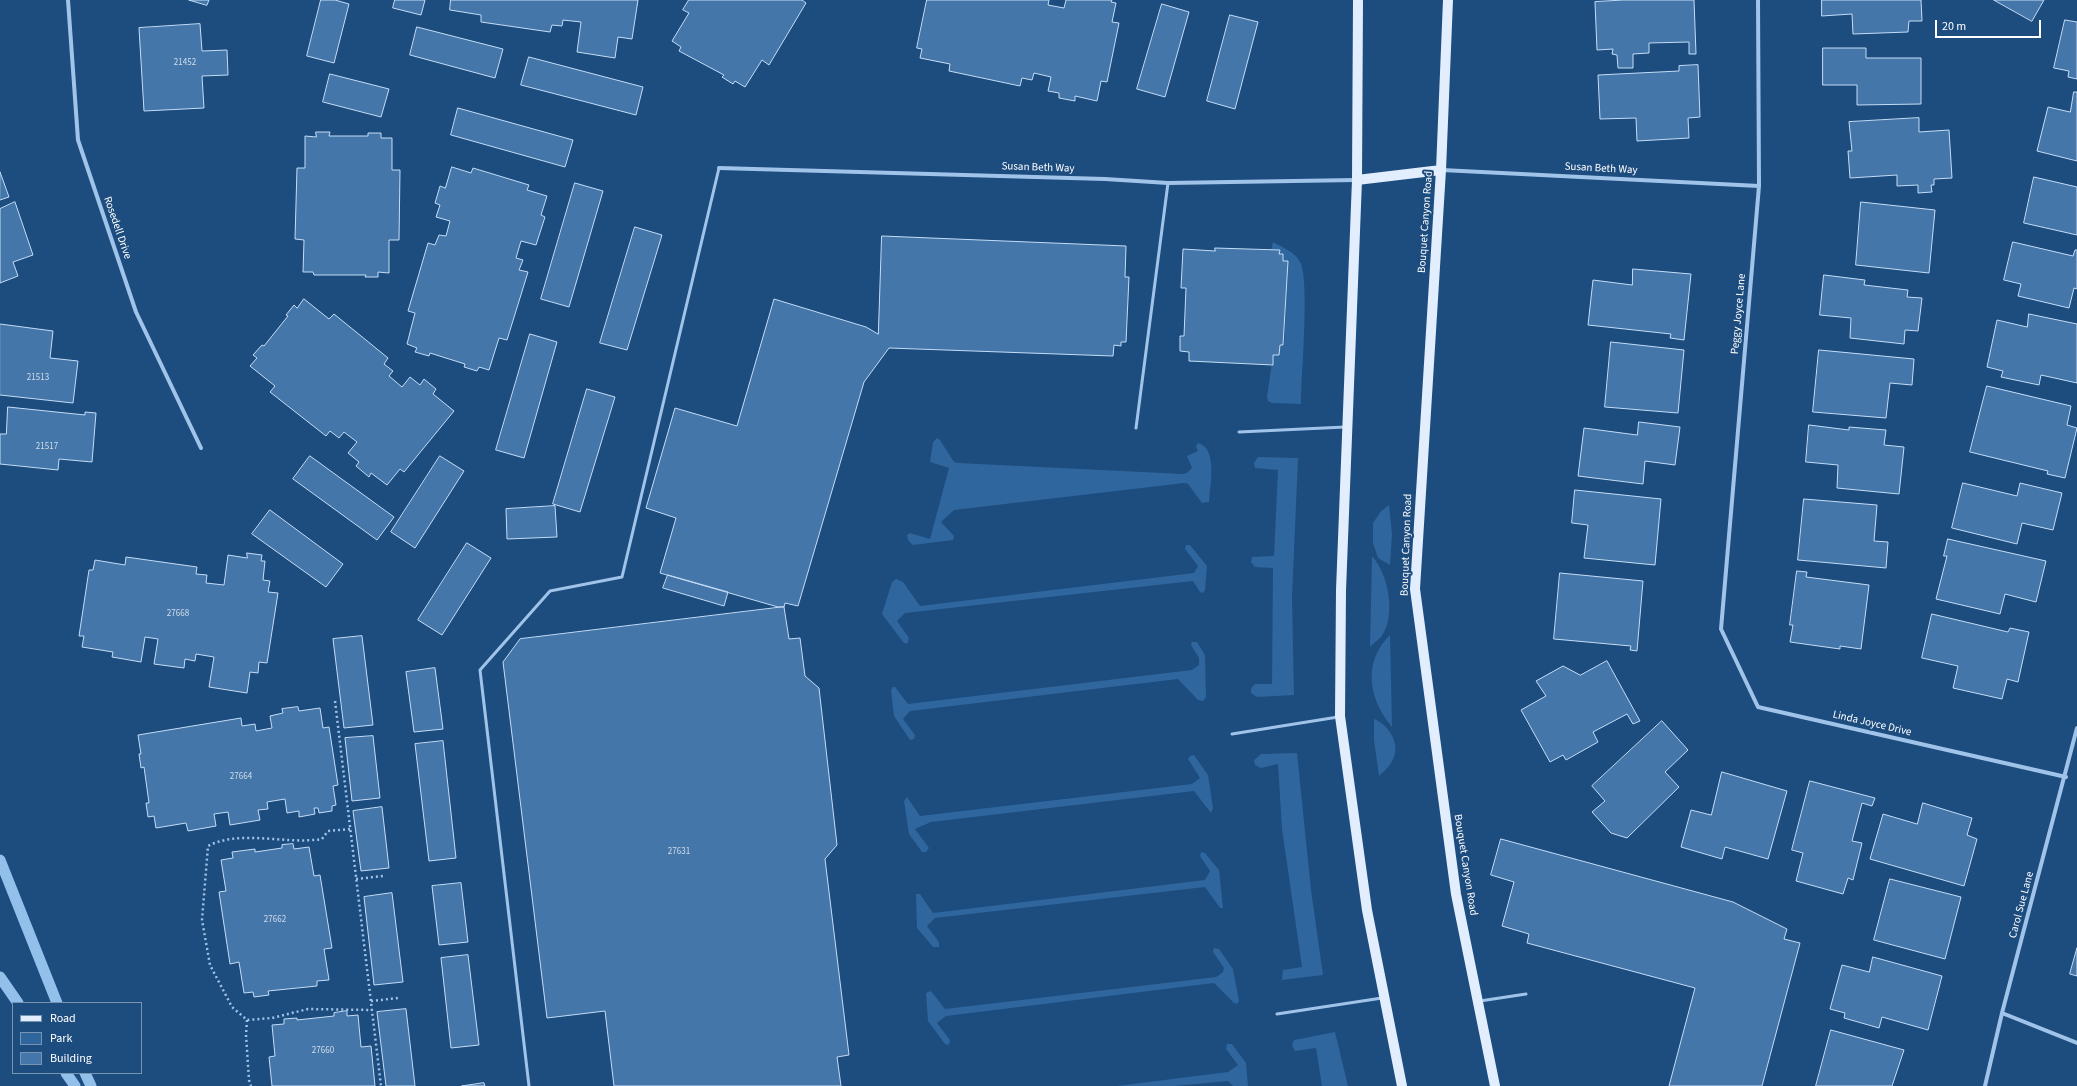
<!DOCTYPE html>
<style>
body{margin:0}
#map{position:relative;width:2077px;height:1086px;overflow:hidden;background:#1d4c7f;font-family:"Source Sans 3",sans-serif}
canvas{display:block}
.legend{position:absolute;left:12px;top:1002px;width:130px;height:72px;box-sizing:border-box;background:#1d4c7f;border:1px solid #7794b2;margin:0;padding:5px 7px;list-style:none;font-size:12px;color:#fff}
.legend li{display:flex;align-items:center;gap:8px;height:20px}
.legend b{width:20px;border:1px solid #7794b2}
.scale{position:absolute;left:1935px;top:20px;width:106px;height:18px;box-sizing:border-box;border:2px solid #fff;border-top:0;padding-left:5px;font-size:12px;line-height:14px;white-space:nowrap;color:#fff;-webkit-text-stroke:3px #1d4c7f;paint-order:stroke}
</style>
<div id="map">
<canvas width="2077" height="1086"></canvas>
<ul class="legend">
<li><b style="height:5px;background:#e2eefe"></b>Road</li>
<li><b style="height:11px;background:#2f669d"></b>Park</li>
<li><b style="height:11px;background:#4576a9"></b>Building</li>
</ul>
<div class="scale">20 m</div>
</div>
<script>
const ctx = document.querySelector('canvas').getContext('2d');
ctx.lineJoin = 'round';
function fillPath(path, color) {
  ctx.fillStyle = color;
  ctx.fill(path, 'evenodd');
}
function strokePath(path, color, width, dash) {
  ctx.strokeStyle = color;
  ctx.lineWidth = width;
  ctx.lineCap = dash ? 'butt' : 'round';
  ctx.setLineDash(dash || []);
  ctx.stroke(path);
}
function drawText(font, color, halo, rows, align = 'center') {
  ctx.font = font + ' "Source Sans 3",sans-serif';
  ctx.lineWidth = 4;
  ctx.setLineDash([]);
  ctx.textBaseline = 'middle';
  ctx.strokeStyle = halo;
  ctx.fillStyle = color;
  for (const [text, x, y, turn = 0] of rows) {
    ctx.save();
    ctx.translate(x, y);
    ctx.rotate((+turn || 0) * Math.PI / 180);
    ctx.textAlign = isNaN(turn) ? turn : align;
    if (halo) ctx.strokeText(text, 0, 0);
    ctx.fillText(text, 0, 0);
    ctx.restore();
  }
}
const green = new Path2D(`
 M1273,242C1282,247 1295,252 1300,262C1310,279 1301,379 1301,404L1272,403L1268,401L1267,397L1273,355H1279L1280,345H1284L1288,262L1283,261V255L1279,254L1280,250H1271Z
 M937,438L940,440L954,462L958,463L1183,474L1187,473L1192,468L1187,456L1198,451L1196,447L1198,443C1218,448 1210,485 1209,502L1202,503L1188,484L1184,483L954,510L941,522L954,536L953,540L913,545L908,540L907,535L910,533L930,539L949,468L930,462L933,442Z
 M1258,457L1298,458L1292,598L1294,695L1257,697L1251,693V688L1255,684H1272L1273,568L1255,567L1251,562L1252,557L1274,556L1278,470L1255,468L1254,463Z
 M1389,505L1392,534L1390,565L1378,558L1373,543V523L1381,511Z
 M1186,545H1190L1207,566L1205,590L1203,593L1200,592L1193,581L905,613L897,621L909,638L907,644L903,642L882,614L892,582L896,579L903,582L920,606L1194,573L1198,566L1185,549Z
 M1372,556C1388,573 1397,616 1381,637C1378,640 1373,644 1370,647Z
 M1390,635L1392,727C1369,700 1362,662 1390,635Z
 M1192,642H1197L1205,655L1206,697L1203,701L1198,700L1178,679L910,711L903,719L915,735L914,739L910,740L894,716L891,690L893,687H895L908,704L1192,670L1199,665V658L1191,645Z
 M1374,719C1387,724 1400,741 1394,757C1391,765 1385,771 1379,776L1374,740Z
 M1297,753L1311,890L1323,975L1282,980L1283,970L1302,967L1282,829L1278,764L1261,768L1255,765L1254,760L1261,754Z
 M1194,755L1208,775L1213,808L1211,813L1194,791L931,822L915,829L929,848L926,852H922L909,834L904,801L907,797L920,816L1192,784L1200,778L1188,759L1190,756Z
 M1201,852L1205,853L1219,870L1223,908H1220L1205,887L935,918L927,926L939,942V947H933L917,928L916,894H920L933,913L1205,880L1210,871L1200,856Z
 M1214,948L1219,949L1233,969L1239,1001L1237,1004L1234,1003L1214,983L946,1016L937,1023L950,1040L949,1045L945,1044L928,1021L926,993L931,991L945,1009L1216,977L1223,972L1224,968L1213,952Z
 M1335,1032L1348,1086H1322L1316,1048L1295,1051L1292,1045L1294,1040Z
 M1227,1044H1232L1246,1063L1248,1086H1233L1228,1081L1175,1086H1117L1228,1072L1238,1065L1226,1049Z`);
const stream = new Path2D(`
 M0,860L57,1003
 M0,977L18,1003
 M66,1073L75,1086
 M85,1073L91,1086`);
const building = new Path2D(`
 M189,0H209L207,5Z
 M321,0H335L349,4L334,63L307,56Z
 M395,0H425L421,15L393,8Z
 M451,0H638L632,39L618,37L615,58L577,52L581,22L563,20L562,26L552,25L550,32L481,22V15L450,10Z
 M689,0H802L806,3L769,65L762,60L745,87L735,81L733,84L722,77L724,75L679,51L681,47L672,41L689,13L683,10Z
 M927,0H1049L1048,5L1064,8L1066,0H1112L1111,2L1116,3L1112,22L1119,23L1107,82L1101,81L1097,101L1075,96V101L1059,98V93L1048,91L1051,77L1034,73L1032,80L1022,78L1020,86L949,71L950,64L920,58L922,49L917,48Z
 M1624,0H1694L1696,54H1689V42L1649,43V53L1633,54V68H1618L1617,55L1612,54L1613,49L1597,50L1595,2Z
 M1822,0H1921L1922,21H1909L1908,32L1853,34L1852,14L1822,16Z
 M1994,0H2044L2032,21Z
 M1162,4L1189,12L1165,97L1137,89Z
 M1230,15L1258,22L1235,109L1207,101Z
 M2065,20L2077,22V79L2068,77L2069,71L2054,68Z
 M200,24L202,51L227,50L228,75L202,76L204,108L144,111L139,28Z
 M417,27L503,49L495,78L410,55Z
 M1823,48H1866V58H1921V104L1857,105V85H1823Z
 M529,57L643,87L636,115L521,85Z
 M1698,65L1700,117L1688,118L1689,138L1637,141L1636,118L1600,119L1598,75L1679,71V66Z
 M330,74L389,89L381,117L323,102Z
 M2074,92H2077V161L2037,151L2048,107L2070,112Z
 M458,108L573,140L565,167L451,135Z
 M1919,118V132L1949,130L1952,178L1934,179V185H1931L1932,192L1918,193V185L1897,186V175L1850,178L1848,151H1852L1849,122Z
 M316,132H330L329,136H368V133H381V138H392V170H400L399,240H389V273L378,272V277H365L366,275H314L313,272H303L304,240L295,239L297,168H305V136L316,137Z
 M452,167L471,173L473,168L529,185L527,190L547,196L541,215L545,217L536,245L521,241L516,258L523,260L519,270L528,272L507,340L499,338L489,370L479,367L477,371L464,367L465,364L430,353L429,356L415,352L417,348L407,344L415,313L408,311L428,243L435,245L439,235L446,236L450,221L436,217L440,205L435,203L440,186L445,188Z
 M0,172L9,197L0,200Z
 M2034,177L2077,187V235L2024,223Z
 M575,183L603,191L569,307L541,299Z
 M15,202L33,255L13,262L18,276L0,283V209Z
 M1861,202L1935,210L1929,273L1856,265Z
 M635,227L662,235L627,350L600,343Z
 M882,236L1126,246L1125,277H1129L1126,342H1121V346L1114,345L1113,356L889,348L864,382L798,606L785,603L784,607H778L660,573L676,518L646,508L675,408L737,426L774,299L866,327L878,334Z
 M2013,242L2073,256L2075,250H2077V289L2074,288L2069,308L2018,296L2021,284L2004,280Z
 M1215,248L1280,250L1279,254H1283V261H1288L1283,345H1280L1279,355H1273V365L1189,361V352L1180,351V336H1184L1186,288H1181L1183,249L1215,251Z
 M1633,269L1691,274L1684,340L1670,338L1671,334L1588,325L1593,280L1632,285Z
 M1824,275L1865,280L1864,285L1908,290L1907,297L1922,298L1918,331L1905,330L1904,344L1850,338L1851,318L1820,315Z
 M304,299L329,319L334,314L388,358L384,364L393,371L389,376L402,387L410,377L420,385L424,379L436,389L433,394L454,411L404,472L400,469L387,485L371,473L369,477L356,466L359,462L348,453L357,442L344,432L339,438L330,431L326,436L270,392L275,386L250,366L257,358L253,355L262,345L264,346L288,316L286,315L294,305L297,308Z
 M2029,314L2077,324V383L2041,375L2039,385L2001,377L2003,371L1987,367L1997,320L2027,327Z
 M0,324L53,331L50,358L78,361L73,403L0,395Z
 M530,334L557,342L524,458L496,450Z
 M1611,342L1684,350L1678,413L1605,407Z
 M1819,350L1914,359L1912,385L1890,383L1886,418L1813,412Z
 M1987,386L2071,406L2067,425L2077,428L2065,478L2047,474L2048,471L1970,452Z
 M587,389L615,397L580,512L553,504Z
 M8,407L85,415V412L96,413L92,462L59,459L58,470L0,464V434H6Z
 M1639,422L1680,427L1675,465L1645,461L1643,484L1578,476L1584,428L1637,435Z
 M1809,425L1849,430V427L1886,430L1884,445L1904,447L1899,494L1837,488L1838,465L1806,462Z
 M310,456L394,517L377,540L293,479Z
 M440,456L464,471L415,548L391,532Z
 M1963,483L2017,496L2020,483L2062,493L2053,530L2022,523L2017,544L1952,528Z
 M1575,490L1661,499L1655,565L1584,558L1588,525L1572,523Z
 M1804,499L1877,505L1874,541L1888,542L1886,568L1798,560Z
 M555,506L557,537L507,539L506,509Z
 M270,510L343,564L326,587L252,534Z
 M1948,539L2046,561L2036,602L2005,594L2000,614L1936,599L1947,556H1944Z
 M467,543L491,558L442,635L418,620Z
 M247,553L262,555L261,561H265L263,580L270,581L268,592L278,593L267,663L259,662L258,673L250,672L247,693L209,687L214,657L196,654L195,661L185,659L184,668L154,664L158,639L145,637L141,662L112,657L113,652L82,647L84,636H79L89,570H93L95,560L125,565L126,557L197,567L196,574L207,575L206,583L224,585L228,555L247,558Z
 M1797,571L1807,572L1806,577L1869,585L1861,649L1840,646V649L1790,642L1793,625H1790Z
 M1560,573L1643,581L1637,651L1630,650L1631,646L1554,639Z
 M668,575L728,592L724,606L663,588Z
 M784,607L789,639L800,638L805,676L819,688L837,845L825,859L849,1055L837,1057L841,1086H614L605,1011L547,1018L503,662L520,639Z
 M1932,614L2008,632L2010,628L2029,632L2018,682L2007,679L2002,699L1953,688L1958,666L1922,658Z
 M362,636L373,725L344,728L333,639Z
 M1607,661L1640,721L1633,724L1627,714L1593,732L1598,742L1566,760L1563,755L1550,762L1521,710L1546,696L1536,681L1563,666L1580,675Z
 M435,668L443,729L414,732L406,672Z
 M298,707L299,711L320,708L323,728L329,727L338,785L333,786L336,805L332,806V811L319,813L318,808H314L315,814L299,817V811L287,813L285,799L267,802L268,809L258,810L260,820L230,825L228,812L214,814L216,826L188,831L186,823L156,828L154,816L148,817L146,803H149L144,767L141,768L139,754H141L138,735L241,718L242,726L255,724L256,731L272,728L270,716L283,713L282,709Z
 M1662,721L1688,750L1665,772L1679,787L1627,838L1611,833L1592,812L1605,801L1592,786Z
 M373,736L380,798L352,801L345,738Z
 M443,741L456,858L429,861L415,744Z
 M1722,772L1787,791L1768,859L1725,847L1722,859L1681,847L1691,810L1711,815Z
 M1810,781L1875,798L1872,806L1862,803L1852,841L1862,843L1853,880L1848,878L1843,894L1796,881L1803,853L1792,850Z
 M1923,803L1972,818L1967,835L1977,839L1964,886L1870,859L1883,814L1917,824Z
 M382,807L389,868L361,871L353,811Z
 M1501,839L1733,902L1787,929L1784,939L1800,943L1762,1086H1669L1695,988L1527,943L1529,934L1502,926L1514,882L1491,875Z
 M293,844L294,849L309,847L314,876L320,875L332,948L324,949L329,980L317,981V986L268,991L269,995L254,997L253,992L244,993L239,962L230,964L219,892L226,891L221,860L233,858L232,852L255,849V852L282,848V845Z
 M1890,879L1961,897L1945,959L1874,940Z
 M461,883L468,942L439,945L432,886Z
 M392,893L403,982L374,985L364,897Z
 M2077,948V976L2070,974Z
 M468,955L479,1045L451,1048L441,958Z
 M1873,957L1942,976L1928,1030L1882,1017L1879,1028L1844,1018L1845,1013L1830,1009L1842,965L1869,972Z
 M406,1009L415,1086H386L377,1012Z
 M347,1011V1016L358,1015L361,1047L371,1046L375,1086H272L269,1057L275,1056L272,1025L284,1024V1019L297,1018V1020L334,1016V1013Z
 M1831,1030L1904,1050L1892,1086H1816Z
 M484,1083L485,1086H462Z`);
const path = new Path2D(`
 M335,701L381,1086
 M350,829L328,831L322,839C286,845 241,829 208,846L202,920L210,965L232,1007L247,1020L272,1018L308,1009L372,1010
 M356,879L383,876
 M371,1001L398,998
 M247,1020L246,1035L249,1080L251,1086`);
const lane = new Path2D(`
 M1136,428L1168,183
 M1239,432L1345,427
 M1232,734L1338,717
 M1480,1001L1526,994
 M1277,1014L1382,998
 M529,1086L480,670L550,591L622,577L719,168`);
const street = new Path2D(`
 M68,0L78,140L136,312L201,448
 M1758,0L1759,186L1721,629L1758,707L2066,777
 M719,168L1105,179L1168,183L1356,180
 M1442,170L1759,186
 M2002,1013L2077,1043
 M1985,1086L2002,1013L2077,728`);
const primary = new Path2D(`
 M1358,0L1357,180L1341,590L1340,716L1367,910L1402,1086
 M1448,0L1441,170L1415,589L1456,894L1495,1086
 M1357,180L1441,170`);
const numberNames = [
 ["21452",185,63],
 ["21513",38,378],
 ["21517",47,447],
 ["27668",178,614],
 ["27664",241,777],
 ["27631",679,852],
 ["27662",275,920],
 ["27660",323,1051]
];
const streetNames = [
 ["Susan Beth Way",1038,168,2],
 ["Susan Beth Way",1601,169,3],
 ["Bouquet Canyon Road",1426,222,-86],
 ["Rosedell Drive",117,228,71],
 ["Peggy Joyce Lane",1739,314,-85],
 ["Bouquet Canyon Road",1407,545,-88],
 ["Linda Joyce Drive",1872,724,13],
 ["Bouquet Canyon Road",1465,865,81],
 ["Carol Sue Lane",2022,905,-75]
];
fillPath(green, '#2f669d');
strokePath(stream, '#93c0eb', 11);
fillPath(building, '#4576a9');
strokePath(building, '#c4ddf7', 1);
strokePath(path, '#a0c4e9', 2.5, [2, 3]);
strokePath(lane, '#a0c4e9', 3);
strokePath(street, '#a0c4e9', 4);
strokePath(primary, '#e2eefe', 10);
drawText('9px', '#d0ddea', null, numberNames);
drawText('11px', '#fff', '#1d4c7f', streetNames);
</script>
